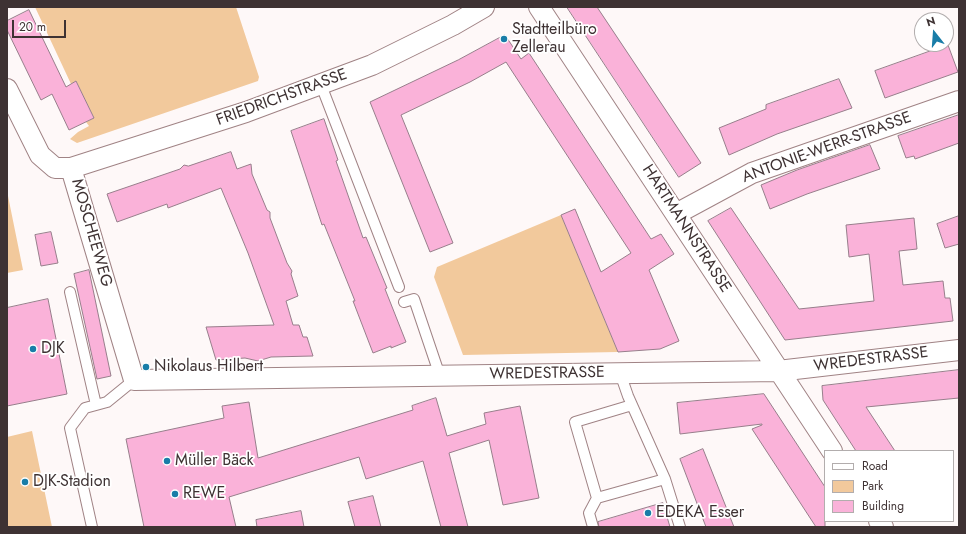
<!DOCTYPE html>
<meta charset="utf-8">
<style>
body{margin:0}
#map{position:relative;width:966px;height:534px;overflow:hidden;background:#fef8f8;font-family:Jost,sans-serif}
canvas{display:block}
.frame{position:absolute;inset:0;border:8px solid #3e3233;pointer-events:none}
.legend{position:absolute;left:824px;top:450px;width:130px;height:72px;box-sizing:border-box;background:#fff;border:1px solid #b2adad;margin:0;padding:5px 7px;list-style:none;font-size:12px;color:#3e3233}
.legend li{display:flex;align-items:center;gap:8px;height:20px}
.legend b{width:20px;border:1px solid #b2adad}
.north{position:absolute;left:914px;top:12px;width:40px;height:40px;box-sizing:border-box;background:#fff;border:1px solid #b2adad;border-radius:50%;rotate:343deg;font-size:11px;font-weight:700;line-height:16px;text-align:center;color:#3e3233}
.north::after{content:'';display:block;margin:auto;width:14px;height:18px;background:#197da8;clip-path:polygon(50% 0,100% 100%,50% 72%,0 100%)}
.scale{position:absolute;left:12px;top:20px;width:54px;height:18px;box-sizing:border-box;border:2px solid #3e3233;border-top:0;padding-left:5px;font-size:12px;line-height:14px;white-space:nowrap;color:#3e3233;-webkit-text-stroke:3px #fff;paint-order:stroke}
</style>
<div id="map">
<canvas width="966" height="534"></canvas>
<div class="frame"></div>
<ul class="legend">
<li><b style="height:5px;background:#fff"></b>Road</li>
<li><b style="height:11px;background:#f2c99c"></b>Park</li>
<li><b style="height:11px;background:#fab2d9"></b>Building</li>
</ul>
<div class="north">N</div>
<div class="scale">20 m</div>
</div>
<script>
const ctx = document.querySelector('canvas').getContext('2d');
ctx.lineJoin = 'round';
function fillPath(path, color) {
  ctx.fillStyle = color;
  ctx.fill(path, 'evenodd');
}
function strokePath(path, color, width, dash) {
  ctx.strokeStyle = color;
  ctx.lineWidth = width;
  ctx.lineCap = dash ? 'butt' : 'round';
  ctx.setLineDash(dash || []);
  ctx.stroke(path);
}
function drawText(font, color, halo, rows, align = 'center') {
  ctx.font = font + ' Jost,sans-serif';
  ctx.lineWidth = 3.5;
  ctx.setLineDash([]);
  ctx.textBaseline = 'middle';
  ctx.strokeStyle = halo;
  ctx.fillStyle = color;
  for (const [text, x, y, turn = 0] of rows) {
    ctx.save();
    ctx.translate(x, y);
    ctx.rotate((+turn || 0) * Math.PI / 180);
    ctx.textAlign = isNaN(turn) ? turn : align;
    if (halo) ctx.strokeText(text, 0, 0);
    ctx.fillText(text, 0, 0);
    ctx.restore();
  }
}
const green = new Path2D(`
 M35,7H236L259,77L258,81L77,143L70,139L78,132L89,126L86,122L94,118L76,81L71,84Z
 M7,191L23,270L7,273Z
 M561,215L618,352L463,355L434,277L437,267Z
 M32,431L52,527H7V437Z`);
const building = new Path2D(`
 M567,7H597L701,163L679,177Z
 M29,10L66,87L76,81L94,118L69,130L52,94L41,100L7,30V21Z
 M505,35L521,59L529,53L651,239L661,234L674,254L649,270L679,341L660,349L618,352L561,215L575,209L601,272L631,253L506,62L470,82L401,115L453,243L430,252L370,102L458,60Z
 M948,45L958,72L885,98L875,71Z
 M839,79L852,108L777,134L729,155L719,128L766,109V105Z
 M959,115V143L915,159L914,156L906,158L898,136Z
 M324,119L338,160L336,161L363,238L366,237L387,288L385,289L406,342L391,348V346L373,353L353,301H355L324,224L322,225L291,131Z
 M870,145L880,169L807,194L770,209L761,185L797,170Z
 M231,152L237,169L251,164L252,174L267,210L270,212V218L287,263L292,271L291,274L298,296L286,301L293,325H299L303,337H307L313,356L271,357L258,361L245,358L216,360L206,327L274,325L248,253L221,188L168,208L167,204L117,222L107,194L180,169L184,165L188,166Z
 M731,208L799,309L874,301L869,254L849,257L846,225L914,218L917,249L899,251L903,285L943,281L945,298H950L953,321L785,340L708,221Z
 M959,216V244L945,248L937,224Z
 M51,232L58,263L41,266L35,235Z
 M89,270L111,376L97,379L74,274Z
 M48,299L67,394L7,406V308Z
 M959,370V398L866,407L895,451H856L823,400L822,386Z
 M764,394L825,487V527H816L752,429L762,425V424L680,434L677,403Z
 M436,398L447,436L486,424L484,413L520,406L539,498L503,505L489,440L449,453L468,527H441L423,461L366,479L359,457L229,497L236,527H144L126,439L224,418L222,406L249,402L258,458L413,410L412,406Z
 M703,449L734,527H706L680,459Z
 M373,496L381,527H355L348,502Z
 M663,503L670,527H599L598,522Z
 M301,511L304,527H257L256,520Z`);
const service = new Path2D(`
 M321,85L399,287
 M70,292L96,405
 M404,302L414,299L440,376
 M620,373L628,396L665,479L680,527
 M597,498L665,479
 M92,527L70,428L85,408L107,402L134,380
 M593,527L589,513L597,498L575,422L632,405`);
const minor = new Path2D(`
 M539,7L832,451
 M7,89L40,155L55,168H71L134,380L778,371L959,350
 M71,168L246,112L372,65L453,25L484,7
 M676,214L752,173L959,101
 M879,521L883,527`);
const markers = [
 [504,39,4,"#197da8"],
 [33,349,4,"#197da8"],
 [146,367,4,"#197da8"],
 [167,461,4,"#197da8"],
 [25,482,4,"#197da8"],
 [175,494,4,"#197da8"],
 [648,513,4,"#197da8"]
];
const poiNames = [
 ["Stadtteilbüro",512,30],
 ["Zellerau",512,48],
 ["DJK",41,349],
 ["Nikolaus Hilbert",154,367],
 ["Müller Bäck",175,461],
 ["DJK-Stadion",33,482],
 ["REWE",183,494],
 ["EDEKA Esser",656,513]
];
const streetNames = [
 ["FRIEDRICHSTRASSE",282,98,-20],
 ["ANTONIE-WERR-STRASSE",827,148,-20],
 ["HARTMANNSTRASSE",686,229,57],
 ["MOSCHEEWEG",91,233,74],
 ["WREDESTRASSE",871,360,-7],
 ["WREDESTRASSE",547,374,-1]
];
fillPath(green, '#f2c99c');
fillPath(building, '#fab2d9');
strokePath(building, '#977e8b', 1);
strokePath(service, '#a08385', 12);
strokePath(minor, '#a08385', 22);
strokePath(service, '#fff', 10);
strokePath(minor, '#fff', 20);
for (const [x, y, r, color] of markers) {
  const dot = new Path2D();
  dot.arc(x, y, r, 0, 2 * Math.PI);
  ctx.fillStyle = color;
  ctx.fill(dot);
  strokePath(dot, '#fff', 1.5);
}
drawText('16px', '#3e3233', '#fff', poiNames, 'left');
drawText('16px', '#3e3233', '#fff', streetNames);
</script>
